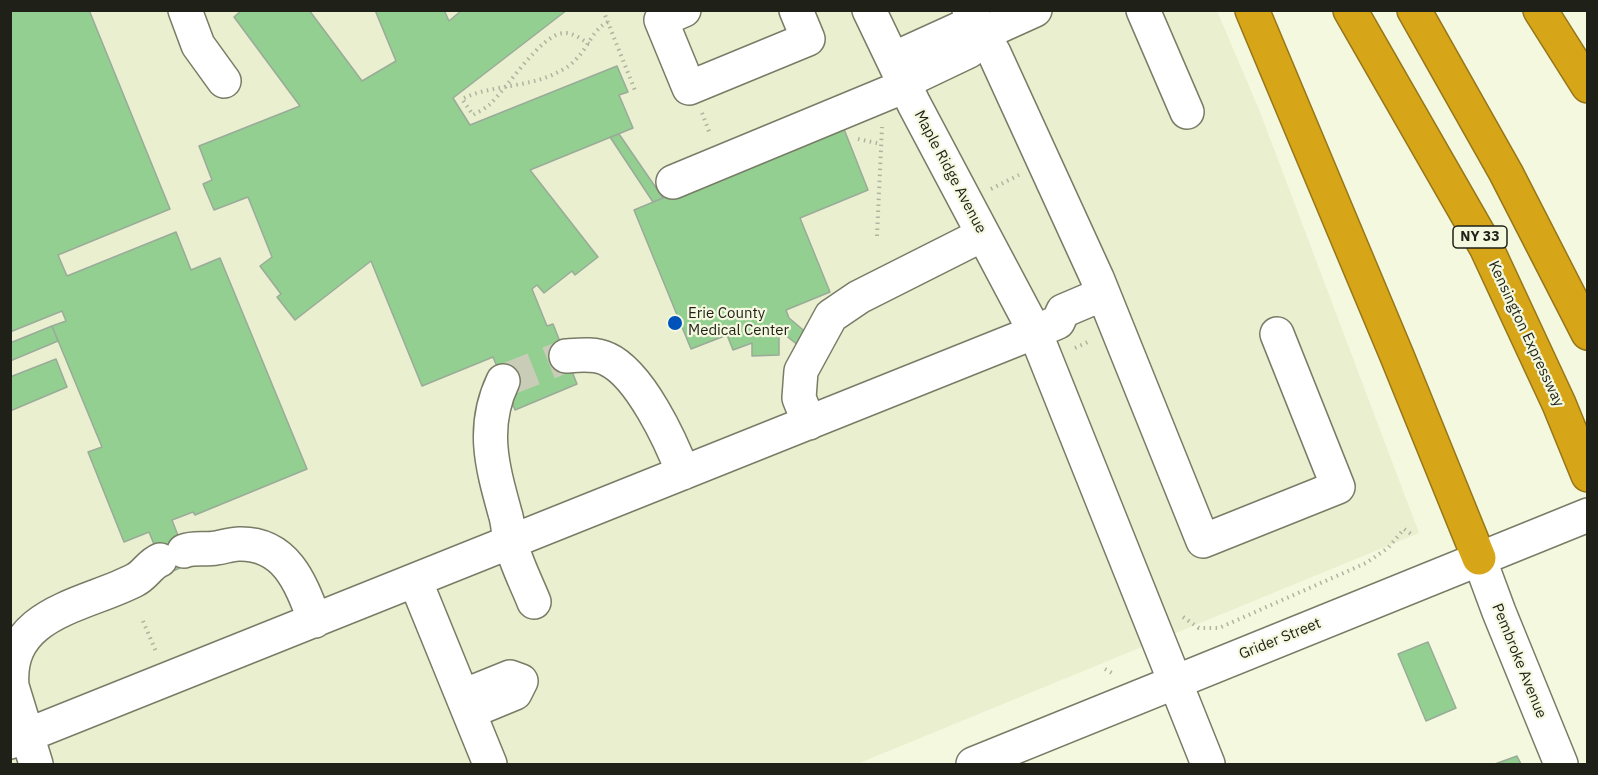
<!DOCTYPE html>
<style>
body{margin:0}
#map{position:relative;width:1598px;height:775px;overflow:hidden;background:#f4f8df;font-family:"IBM Plex Sans",sans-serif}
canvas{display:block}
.frame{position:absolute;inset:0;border:12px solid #1f2017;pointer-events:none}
</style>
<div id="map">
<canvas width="1598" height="775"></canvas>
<div class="frame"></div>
</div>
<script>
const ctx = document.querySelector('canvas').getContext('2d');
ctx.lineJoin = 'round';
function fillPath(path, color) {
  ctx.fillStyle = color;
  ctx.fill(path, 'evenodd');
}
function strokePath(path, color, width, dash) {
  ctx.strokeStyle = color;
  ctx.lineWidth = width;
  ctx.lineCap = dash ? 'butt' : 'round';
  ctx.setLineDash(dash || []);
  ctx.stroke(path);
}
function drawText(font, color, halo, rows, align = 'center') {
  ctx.font = font + ' "IBM Plex Sans",sans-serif';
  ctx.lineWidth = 4.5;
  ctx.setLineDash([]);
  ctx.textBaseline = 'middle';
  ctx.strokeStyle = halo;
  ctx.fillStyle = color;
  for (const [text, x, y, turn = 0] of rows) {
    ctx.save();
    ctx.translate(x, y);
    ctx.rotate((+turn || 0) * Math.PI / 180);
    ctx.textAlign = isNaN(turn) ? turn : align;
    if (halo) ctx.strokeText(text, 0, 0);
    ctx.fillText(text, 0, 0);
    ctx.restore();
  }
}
const built = new Path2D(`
 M10,11H1217L1260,112L1419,533L857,764H11Z`);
const building = new Path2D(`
 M10,10H89L170,209L58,255L67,276L176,232L191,270L220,258L307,469L195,515L193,512L172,520L189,564L166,574L149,532L124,542L88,452L102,447L52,326L66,321L62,311L10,332Z
 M242,10H309L362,81L396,61L375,10H444L449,21L462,10H567L453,98L470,125L617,66L628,92L619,95L633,128L530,170L598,257L575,275L572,271L544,293L537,285L532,289L547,326L553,324L577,384L515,410L493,357L422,386L371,261L295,320L277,297L281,294L260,266L272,257L248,197L214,210L203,184L212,180L199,146L300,106L234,17Z
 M842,124L868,190L800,218L830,292L786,310L789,318L808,334L799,346L779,330V355L752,356V343L733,350L727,335L691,349L634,210Z
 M619,134L663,198L653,202L610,137Z
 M52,326L58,341L10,361V343Z
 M56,359L67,387L10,411V377Z
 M1428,642L1456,708L1426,721L1398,654Z
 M1517,756L1521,764H1495Z`);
const minorTunnel = new Path2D(`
 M503,381L566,356`);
const path = new Path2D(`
 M603,10L636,93
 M589,44C581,39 572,32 563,33C539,36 508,88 489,105C484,109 478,112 473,115L462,99C492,84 531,88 560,71C567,68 573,63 578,57C588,47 594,28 608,22
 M702,113L710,134
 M858,139L881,144
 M991,189L1019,175
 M877,236L882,127
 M1075,348L1090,341
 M1183,617L1199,628H1219L1366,563L1388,548L1404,529L1411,534
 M143,621L157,654
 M1105,669L1114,674`);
const minor = new Path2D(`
 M185,10L198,45L224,81
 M684,10L661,20L689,88L808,39L796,10
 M869,10L914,104L1035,332L1208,764
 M969,10L994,53L1097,278L1203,541L1338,487L1277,334
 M1143,10L1187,112
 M893,59L959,29L982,34
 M904,82L969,51L982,34L1035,10
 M673,182L905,86
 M566,356C579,355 595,353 607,359C640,374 671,441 683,473
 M503,381C481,427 492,466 505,513C508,522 508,531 510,540C515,561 526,582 534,602
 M809,423L799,398L801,371L831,316L859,297L982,235
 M184,551C194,547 205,550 216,548C224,547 231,544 239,544C287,543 301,584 315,621
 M1479,558L1499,612L1561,764
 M415,580L490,764
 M463,696L510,677L521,681L515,693L469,712
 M10,742L1035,332L1058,322L1063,311L1103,294
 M36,764L12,686C6,612 85,606 135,580C145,575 150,564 160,560
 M973,764L1588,515`);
const highway = new Path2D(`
 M1252,10L1397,356L1479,558
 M1350,10L1486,247L1559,404L1588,475
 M1414,10L1506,173L1588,333
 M1540,10L1588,86`);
const markers = [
 [675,323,8,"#0052bb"]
];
const shields = [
 [1480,237,54]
];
const shieldNames = [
 ["NY 33",1480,237]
];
const streetNames = [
 ["Maple Ridge Avenue",950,172,62],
 ["Kensington Expressway",1526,334,65],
 ["Grider Street",1280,639,-22],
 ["Pembroke Avenue",1519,661,68]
];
const poiNames = [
 ["Erie County",688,314],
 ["Medical Center",688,331]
];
fillPath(built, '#e9efcf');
fillPath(building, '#92cf90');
strokePath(building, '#9aab99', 1.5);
strokePath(minorTunnel, '#c9cdb7', 33, [33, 16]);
strokePath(minor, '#787c66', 36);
strokePath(highway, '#967618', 36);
strokePath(path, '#b0b39f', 4, [1.5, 4.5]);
strokePath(minor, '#fff', 33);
strokePath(highway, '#d6a518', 33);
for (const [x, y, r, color] of markers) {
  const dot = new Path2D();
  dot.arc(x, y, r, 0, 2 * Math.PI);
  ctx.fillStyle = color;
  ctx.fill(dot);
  strokePath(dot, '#f4f8df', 2);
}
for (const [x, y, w] of shields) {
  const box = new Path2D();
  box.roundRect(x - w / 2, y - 11, w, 22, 4.5);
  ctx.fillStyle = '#f4f8df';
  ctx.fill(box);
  strokePath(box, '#1f2017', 1.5);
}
drawText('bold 14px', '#1f2017', null, shieldNames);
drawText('15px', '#1f2017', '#f4f8df', streetNames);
drawText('15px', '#1f2017', '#f4f8df', poiNames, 'left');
</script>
